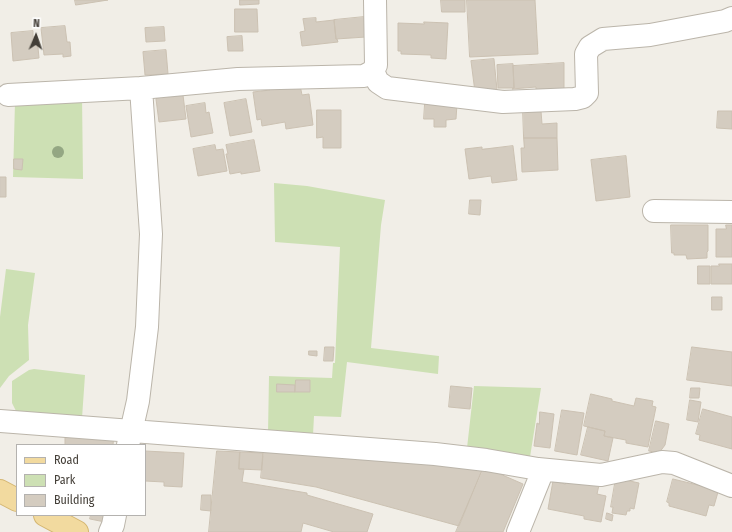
<!DOCTYPE html>
<style>
body{margin:0}
#map{position:relative;width:732px;height:532px;overflow:hidden;background:#f1eee7;font-family:"Fira Sans Condensed",sans-serif}
canvas{display:block}
.legend{position:absolute;left:16px;top:444px;width:130px;height:72px;box-sizing:border-box;background:#fff;border:1px solid #b4b2af;margin:0;padding:5px 7px;list-style:none;font-size:12px;color:#433e37}
.legend li{display:flex;align-items:center;gap:8px;height:20px}
.legend b{width:20px;border:1px solid #b4b2af}
.north{position:absolute;left:16px;top:16px;width:40px;height:40px;-webkit-text-stroke:3px #fff;paint-order:stroke;rotate:2deg;font-size:11px;font-weight:700;line-height:16px;text-align:center;color:#433e37}
.north::after{content:'';display:block;margin:auto;width:14px;height:18px;background:#433e37;clip-path:polygon(50% 0,100% 100%,50% 72%,0 100%)}
</style>
<div id="map">
<canvas width="732" height="532"></canvas>
<ul class="legend">
<li><b style="height:5px;background:#f2da9f"></b>Road</li>
<li><b style="height:11px;background:#cde0b4"></b>Park</li>
<li><b style="height:11px;background:#d4ccc0"></b>Building</li>
</ul>
<div class="north">N</div>
</div>
<script>
const ctx = document.querySelector('canvas').getContext('2d');
ctx.lineJoin = 'round';
function fillPath(path, color) {
  ctx.fillStyle = color;
  ctx.fill(path, 'evenodd');
}
function strokePath(path, color, width, dash) {
  ctx.strokeStyle = color;
  ctx.lineWidth = width;
  ctx.lineCap = dash ? 'butt' : 'round';
  ctx.setLineDash(dash || []);
  ctx.stroke(path);
}
const green = new Path2D(`
 M82,96L83,179L13,177L15,102Z
 M274,183L307,186L385,200L381,225L371,348L439,356L438,374L347,362L341,417L314,416L313,435L268,433L269,376L332,378L333,363H335L340,247L275,242Z
 M6,269L35,273L28,325L29,360L9,376L0,388V317Z
 M34,369L85,375L82,418L16,411L12,403V381L29,370Z
 M474,386L541,388L530,457L467,448Z`);
const building = new Path2D(`
 M75,0H108L76,5Z
 M240,0H259V4L240,5Z
 M441,0H465V12H442Z
 M467,0H535L538,54L470,57Z
 M235,9H257L258,32H235Z
 M364,17L366,37L336,39L334,20Z
 M316,18V22L334,20L336,39H337L338,42L302,46L300,32L305,31L303,19Z
 M424,22L448,23L446,59L431,58V55L401,54V51H398V23L424,24Z
 M65,26L67,42H70L71,56L63,57V54L44,55L41,28Z
 M164,27L165,41L146,42L145,28Z
 M33,31V37H37L39,58L13,61L11,33Z
 M242,36L243,51H228L227,37Z
 M166,50L168,74L145,75L143,52Z
 M494,59L497,90L475,92L471,61Z
 M564,63V89L536,90V87L512,89L514,88L513,66Z
 M513,64L514,88H498L497,65Z
 M300,85L302,95L309,94L313,125L286,129L285,122L262,126L261,119L257,120L253,92L270,90L269,88Z
 M183,95L186,119L159,122L156,99Z
 M246,99L252,132L230,136L224,103Z
 M205,103L206,113L209,112L213,133L191,137L186,106Z
 M425,104H457L456,119L446,120V127H434V119H424Z
 M317,110H341V148H323V137L317,138Z
 M523,110L541,111L542,124L557,123V138H524Z
 M718,111H732V129L717,128Z
 M524,138H557L558,170L522,172L521,148H524Z
 M254,140L260,171L241,174V172L230,174L226,154H228L226,145Z
 M215,145L216,150L223,149L227,171L198,176L193,149Z
 M513,146L517,180L492,183L491,176L469,179L465,149L482,147V149Z
 M626,156L630,197L596,201L591,160Z
 M14,159H23L22,170L14,169Z
 M0,177H6V197H0Z
 M470,200H481L480,215L469,214Z
 M671,225H708V251L707,252V258L687,259L686,255H674V253H672Z
 M726,225H732V257H716V229H726Z
 M719,264H732V284H711V266H719Z
 M698,266H710V284H698Z
 M712,297H722V310H712Z
 M325,347H334L333,361H324Z
 M692,347L732,352V386L687,380Z
 M309,351H317V356L309,355Z
 M296,380H310V392H295Z
 M277,384L295,385V392H277Z
 M451,386L472,388L470,409L449,407Z
 M691,388H700L699,398H690Z
 M591,394L612,399V401L634,406L636,398L653,401L652,406L656,407L648,447L626,443V440L604,436L605,431L584,426Z
 M690,400L701,402L698,422L687,420Z
 M703,409L732,417V449L699,440L700,435L696,434Z
 M562,410L584,413L577,455L555,451Z
 M540,412L554,414L550,448L534,446L537,423L539,424Z
 M656,421L669,424L665,445L659,453L649,451Z
 M588,427L605,431L604,436L613,438L608,461L581,455Z
 M114,434L113,445H65V435Z
 M264,446L484,465L459,526L316,487L261,478Z
 M145,451L184,453L182,487L164,486V482L145,481Z
 M217,451L240,452L239,469H244L242,482L307,493V495L373,514L367,532H334L303,523L301,532H209Z
 M240,452L263,453L262,470L239,469Z
 M484,467L523,484L503,532H456Z
 M616,478L639,483L634,509L630,508V511H627L626,515L612,513L613,507H611Z
 M566,479L599,485L597,494L606,496L601,522L584,519V516L548,509L553,481L565,484Z
 M673,479L714,489L713,491L718,492L714,506L709,505L706,516L669,506V503L667,502Z
 M202,495H211V511L201,510Z
 M607,513L613,515L612,521L606,519Z
 M91,515H105V522L90,519Z`);
const minor = new Path2D(`
 M373,71L378,82L387,88L503,102L575,99L583,97L587,93L586,54L590,47L603,39L650,35L725,21L732,18
 M8,95L141,88
 M654,211L732,212
 M0,421L435,454L486,460L538,469L601,475L662,462L674,463L732,486
 M128,445L138,401L147,327L151,234L141,88L238,79L364,76L373,71L376,65L375,0
 M110,532L113,525L115,515
 M518,532L543,470`);
const major = new Path2D(`
 M0,491L17,500
 M45,515L77,532`);
const trees = [
 [58,152]
];
fillPath(green, '#cde0b4');
fillPath(building, '#d4ccc0');
strokePath(building, '#cbc1b2', 1);
strokePath(minor, '#bbb5aa', 24);
strokePath(major, '#d4b671', 24);
strokePath(minor, '#fff', 22);
strokePath(major, '#f2da9f', 22);
ctx.fillStyle = '#94a783';
for (const [x, y] of trees) {
  ctx.beginPath();
  ctx.arc(x, y, 6, 0, 2 * Math.PI);
  ctx.fill();
}
</script>
